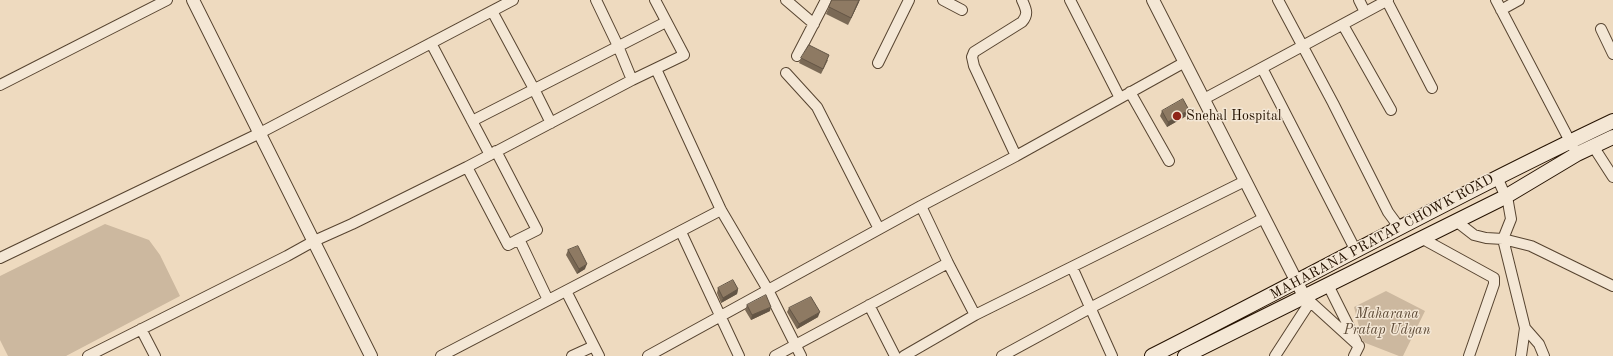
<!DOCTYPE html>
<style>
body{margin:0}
canvas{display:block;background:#eedabf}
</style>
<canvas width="1613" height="356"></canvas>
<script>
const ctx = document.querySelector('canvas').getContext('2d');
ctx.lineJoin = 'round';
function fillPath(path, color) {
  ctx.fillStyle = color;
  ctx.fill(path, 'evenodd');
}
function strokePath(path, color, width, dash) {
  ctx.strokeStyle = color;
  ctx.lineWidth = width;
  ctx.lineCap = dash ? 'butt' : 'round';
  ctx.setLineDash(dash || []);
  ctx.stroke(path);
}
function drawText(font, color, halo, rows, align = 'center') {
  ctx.font = font + ' "Old Standard TT",serif';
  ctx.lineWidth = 3;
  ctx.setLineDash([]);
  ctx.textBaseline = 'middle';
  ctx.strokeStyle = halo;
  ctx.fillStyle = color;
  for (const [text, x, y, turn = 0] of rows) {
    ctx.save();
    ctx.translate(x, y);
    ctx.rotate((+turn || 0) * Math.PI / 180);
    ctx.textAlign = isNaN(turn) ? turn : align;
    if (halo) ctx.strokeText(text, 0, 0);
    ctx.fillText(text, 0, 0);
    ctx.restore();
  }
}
const green = new Path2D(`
 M105,224L149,240L160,255L180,296L66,356H8L0,340V276Z
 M1386,291L1425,311L1403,356H1399L1363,342L1354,307Z`);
const minor = new Path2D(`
 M596,0L618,46L632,80
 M786,0L814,24
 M943,0L962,10
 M1070,0L1120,98
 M1278,0L1333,103L1388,212L1399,227
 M1359,0L1365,12
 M1496,0L1573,147
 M1387,1L1432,88
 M1501,10L1519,0
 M492,11L534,89L551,123
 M1343,25L1391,110
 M1601,29L1613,54
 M431,43L490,155
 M797,56L826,0
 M1185,62L1016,156L921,206L948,263L975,315L1245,181
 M878,63L909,0
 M1262,68L1356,251
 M656,69L721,210L768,290L801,356
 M786,73L817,107L879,229
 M0,85L167,0
 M1130,92L1169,161
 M1204,99L1388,0
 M472,121L666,22
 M1593,146L1613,177
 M496,151L537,230L519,239
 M1016,156L974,66L972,57L974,52L1022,22C1029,14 1026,9 1022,0
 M467,167L508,245L519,239L548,300
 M1497,177L1508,202L1511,219L1503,239L1525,328L1539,344L1544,356
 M1456,221L1474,235L1486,238L1503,239L1531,246L1613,286
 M681,232L739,356
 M1423,239L1494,278V284L1469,356
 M0,258L260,133L513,0
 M1072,267L1112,356
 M1328,285L1356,341
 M566,291L599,356
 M1304,296L1359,346
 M869,305L895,356
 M141,329L155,356
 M88,356L287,256L314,241L352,224L467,167L632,80L684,55L655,0
 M441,356L721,210
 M572,356L594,346
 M648,356L921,206
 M775,356L948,263
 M904,356L975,315
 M1002,356L1092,307L1264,218
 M1275,356L1310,302
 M1354,356L1359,346
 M1521,356L1525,328`);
const tertiary = new Path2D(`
 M193,0L371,356
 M1153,0L1304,296`);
const secondary = new Path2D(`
 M1152,356C1306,278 1457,195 1613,121
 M1185,356L1505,197L1577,154L1613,137`);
const wall = new Path2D(`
 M859,2L848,25L826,14L829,7Z
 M801,58L828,60L821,74L799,63Z
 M1189,110L1188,115L1167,127L1160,116L1162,111Z
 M568,250L585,269L577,274L566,255Z
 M718,288L738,289L737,294L721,303L717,293Z
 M747,305L770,311L751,320L745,310Z
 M789,308L818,317L797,329L787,312Z`);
const shadedWall = new Path2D(`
 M859,0H860L859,2L848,25L851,18Z
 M1189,110L1188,115L1167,127L1168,122Z
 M587,264L585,269L577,274L579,269Z
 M738,289L737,294L721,303L723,298Z
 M771,307L770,311L751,320L752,315Z
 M820,312L818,317L797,329L799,324Z`);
const building = new Path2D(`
 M832,0H859L851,18L829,7Z
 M809,45L829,55L823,69L801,58Z
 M1183,99L1189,110L1168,122L1162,111Z
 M578,246L587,264L579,269L568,250Z
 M733,280L738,289L723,298L718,288Z
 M766,295L771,307L752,315L747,305Z
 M811,297L820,312L799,324L789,308Z`);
const markers = [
 [1177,116,5,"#8f2418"]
];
const poiNames = [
 ["Snehal Hospital",1186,116]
];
const streetNames = [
 ["MAHARANA PRATAP CHOWK ROAD",1382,237,-28]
];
const parkNames = [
 ["Maharana",1387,314],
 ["Pratap Udyan",1387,330]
];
fillPath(green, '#ccb89f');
strokePath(minor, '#574430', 12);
strokePath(tertiary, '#574430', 14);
strokePath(secondary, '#251200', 16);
strokePath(minor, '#f4e7d5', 10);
strokePath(tertiary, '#f4e7d5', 12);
strokePath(secondary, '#f4e7d5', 14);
fillPath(wall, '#7a6955');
fillPath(shadedWall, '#635545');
fillPath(building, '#8e7a63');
strokePath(building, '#635545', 1);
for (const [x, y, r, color] of markers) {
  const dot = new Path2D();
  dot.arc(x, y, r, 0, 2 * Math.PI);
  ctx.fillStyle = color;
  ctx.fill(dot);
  strokePath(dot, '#f4e7d5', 1.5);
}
drawText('14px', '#251200', '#f4e7d5', poiNames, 'left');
drawText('14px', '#251200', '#f4e7d5', streetNames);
drawText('italic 14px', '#5f4c38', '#f4e7d5', parkNames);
</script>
